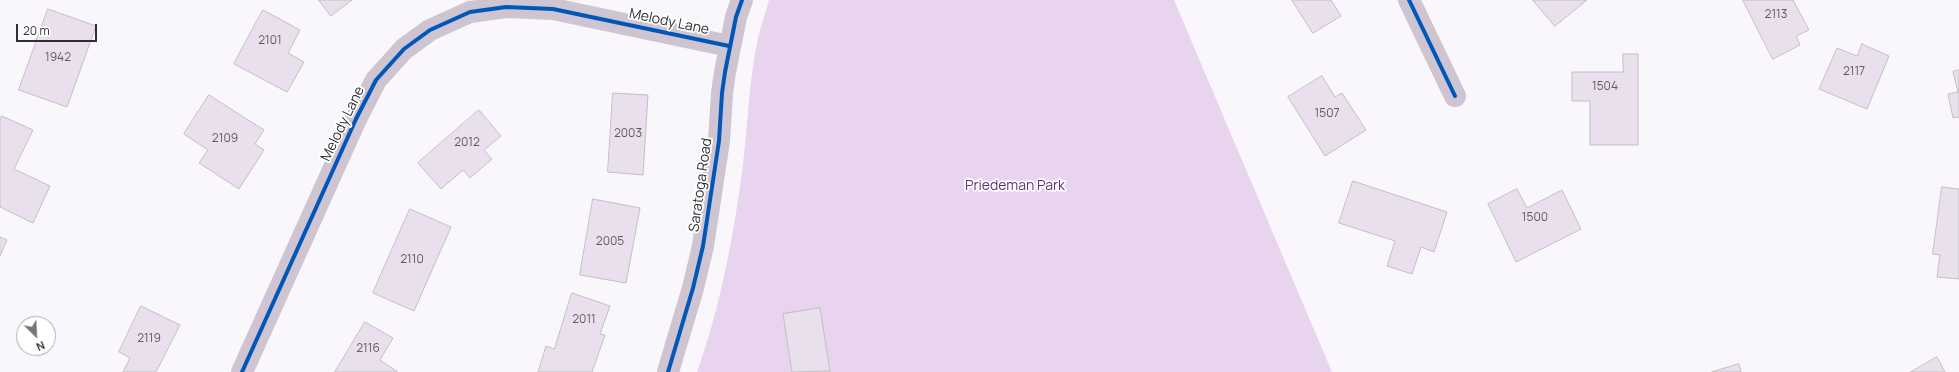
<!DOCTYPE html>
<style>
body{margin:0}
#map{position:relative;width:1959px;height:372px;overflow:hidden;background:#f9f7fb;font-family:Manrope,sans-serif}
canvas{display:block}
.north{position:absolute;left:16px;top:316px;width:40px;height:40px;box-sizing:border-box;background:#fff;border:1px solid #acabad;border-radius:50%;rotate:156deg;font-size:11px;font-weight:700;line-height:16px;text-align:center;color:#302e31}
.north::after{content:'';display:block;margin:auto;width:14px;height:18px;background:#767478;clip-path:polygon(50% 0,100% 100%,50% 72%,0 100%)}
.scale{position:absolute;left:16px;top:24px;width:81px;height:18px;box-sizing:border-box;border:2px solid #302e31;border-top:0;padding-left:5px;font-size:12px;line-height:14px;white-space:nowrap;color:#302e31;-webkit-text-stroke:3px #fff;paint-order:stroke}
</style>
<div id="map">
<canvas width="1959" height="372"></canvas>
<div class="north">N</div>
<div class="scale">20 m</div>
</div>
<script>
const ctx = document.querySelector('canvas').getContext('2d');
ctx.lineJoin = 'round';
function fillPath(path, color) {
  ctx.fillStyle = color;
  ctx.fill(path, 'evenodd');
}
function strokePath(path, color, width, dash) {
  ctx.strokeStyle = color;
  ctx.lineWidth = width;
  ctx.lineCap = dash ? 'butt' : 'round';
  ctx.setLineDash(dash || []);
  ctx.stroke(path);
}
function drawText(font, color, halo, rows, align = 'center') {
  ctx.font = font + ' Manrope,sans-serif';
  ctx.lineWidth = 3.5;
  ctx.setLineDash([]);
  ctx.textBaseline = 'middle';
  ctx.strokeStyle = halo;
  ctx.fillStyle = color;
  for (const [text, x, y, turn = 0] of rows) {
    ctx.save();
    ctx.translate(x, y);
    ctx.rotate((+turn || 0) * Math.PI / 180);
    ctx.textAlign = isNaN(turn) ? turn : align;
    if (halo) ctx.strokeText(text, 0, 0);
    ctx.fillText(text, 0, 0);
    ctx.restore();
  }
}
const green = new Path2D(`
 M769,0H1174L1332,372H697C721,305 734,234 743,164C748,122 749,80 758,38C761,25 766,12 769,0Z`);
const building = new Path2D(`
 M319,0H352L331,16Z
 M1292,0H1331L1341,16L1313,33Z
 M1533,0H1587L1555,26Z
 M1743,0H1793L1809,30L1796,36L1800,45L1773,59Z
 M48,9L96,26L67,107L19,90Z
 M263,10L300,30L288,53L304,62L287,92L234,64Z
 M1862,44L1889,56L1867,109L1819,89L1837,48L1857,56Z
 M1623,54H1638V145H1590V101H1572V72H1623Z
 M1959,70V117L1953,118L1948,94L1958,92L1953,72Z
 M1322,76L1335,97L1342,93L1366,130L1325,156L1288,97Z
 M613,93L648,95L643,175L608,172Z
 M209,95L264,130L255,144L264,150L239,189L199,163L208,150L184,134Z
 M479,110L501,136L484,150L492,159L470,178L463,170L441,189L418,163Z
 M2,116L33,130L14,169L50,186L33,223L0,207V119Z
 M1353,181L1447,212L1434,252L1421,247L1412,274L1387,266L1395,241L1339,223Z
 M1942,187L1959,189V279L1937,277L1940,255L1933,254Z
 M1517,189L1527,208L1562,190L1581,229L1516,262L1488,204Z
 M593,199L640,208L626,283L580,275Z
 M410,209L451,227L414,311L373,293Z
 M0,237L7,240L0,256Z
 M572,293L610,306L600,334L605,335L592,372H538L546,346L554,349Z
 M141,306L180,325L156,372H123L130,358L119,352Z
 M820,308L830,371L792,372L783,314Z
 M365,322L393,338L380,360L398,372H335Z
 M1937,357L1945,372H1911Z
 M1739,364L1741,372H1712Z`);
const street = new Path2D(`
 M1409,0L1455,96
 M242,372L356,119L376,80L404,49L430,30L470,12L506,7L553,9L729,46
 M668,372L693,288L703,246L719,141L722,93L725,72L736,17L742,0`);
const cycleway = new Path2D(`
 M1409,0L1455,96
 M242,372L356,119L376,80L404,49L430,30L470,12L506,7L553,9L729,46
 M668,372L693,288L703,246L719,141L722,93L725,72L736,17L742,0`);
const numberNames = [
 ["2113",1776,15],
 ["2101",270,41],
 ["1942",58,58],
 ["2117",1854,72],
 ["1504",1605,87],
 ["1507",1327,114],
 ["2003",628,134],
 ["2109",225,139],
 ["2012",467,143],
 ["1500",1535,218],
 ["2005",610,242],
 ["2110",412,260],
 ["2011",584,320],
 ["2119",149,339],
 ["2116",368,349]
];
const streetNames = [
 ["Melody Lane",669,22,12],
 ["Melody Lane",343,124,-64],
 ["Saratoga Road",701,185,-82]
];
const parkNames = [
 ["Priedeman Park",1015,186]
];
fillPath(green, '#e8d4ef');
fillPath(building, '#e9dfed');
strokePath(building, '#c1c0c2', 1);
strokePath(street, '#cec4d2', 22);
strokePath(cycleway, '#0057b8', 4);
drawText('12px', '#5e5a60', null, numberNames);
drawText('14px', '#302e31', '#fff', streetNames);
drawText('14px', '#672f79', '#fff', parkNames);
</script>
